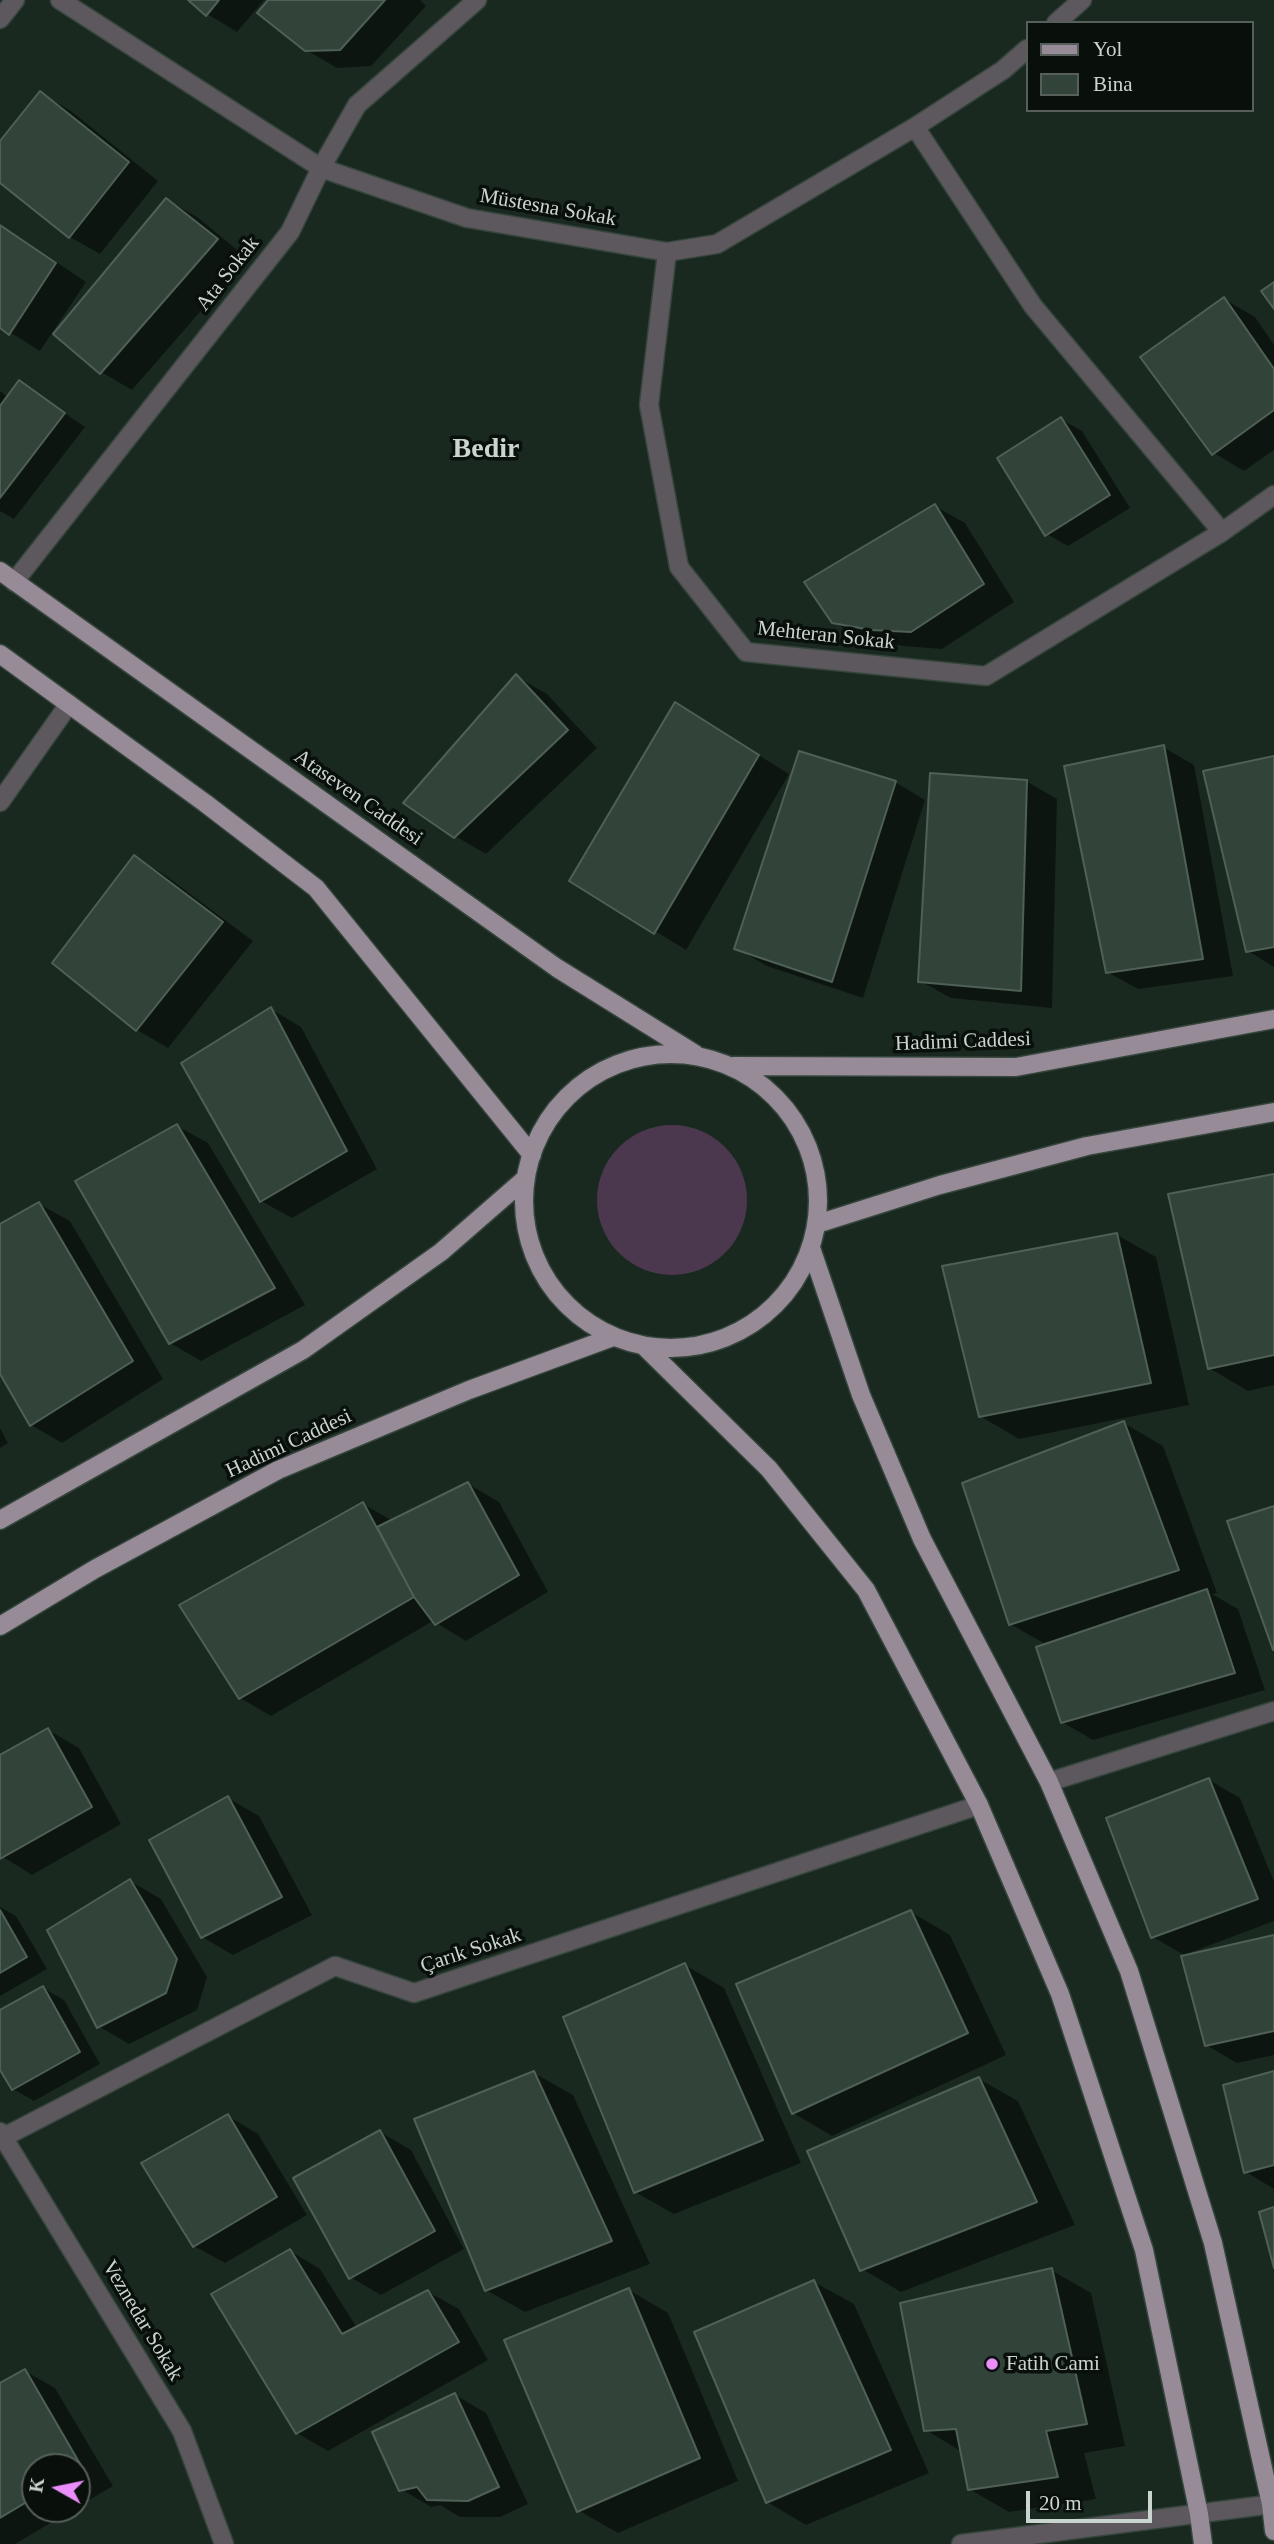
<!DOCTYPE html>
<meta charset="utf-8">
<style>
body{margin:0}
#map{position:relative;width:1274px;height:2544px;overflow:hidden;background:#192920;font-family:Georgia,serif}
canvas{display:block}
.legend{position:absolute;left:1026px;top:21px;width:228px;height:91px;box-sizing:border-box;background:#09100c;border:2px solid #575f5a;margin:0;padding:9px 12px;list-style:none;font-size:21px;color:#cbd5cf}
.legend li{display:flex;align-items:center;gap:14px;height:35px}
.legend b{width:35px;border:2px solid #575f5a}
.north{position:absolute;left:21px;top:2453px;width:70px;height:70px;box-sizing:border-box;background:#09100c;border:2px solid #575f5a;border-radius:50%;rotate:279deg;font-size:19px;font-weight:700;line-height:28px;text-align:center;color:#cbd5cf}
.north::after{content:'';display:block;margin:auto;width:24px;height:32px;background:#eb8dfb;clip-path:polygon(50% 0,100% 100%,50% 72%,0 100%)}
.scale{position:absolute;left:1026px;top:2491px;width:126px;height:32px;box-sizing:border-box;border:4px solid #cbd5cf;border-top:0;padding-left:9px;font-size:21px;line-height:24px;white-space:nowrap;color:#cbd5cf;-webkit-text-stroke:5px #09100c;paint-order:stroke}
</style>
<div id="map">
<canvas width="1274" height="2544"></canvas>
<ul class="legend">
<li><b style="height:9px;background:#968b97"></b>Yol</li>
<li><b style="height:19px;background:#324339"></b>Bina</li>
</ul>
<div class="north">K</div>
<div class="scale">20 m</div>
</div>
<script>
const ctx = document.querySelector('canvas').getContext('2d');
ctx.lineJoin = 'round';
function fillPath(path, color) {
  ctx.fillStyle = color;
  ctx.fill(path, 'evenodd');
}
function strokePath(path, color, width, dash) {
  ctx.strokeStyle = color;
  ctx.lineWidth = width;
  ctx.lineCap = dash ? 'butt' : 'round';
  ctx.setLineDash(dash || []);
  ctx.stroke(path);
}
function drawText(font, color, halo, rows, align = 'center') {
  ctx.font = font + ' Georgia,serif';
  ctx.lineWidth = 7;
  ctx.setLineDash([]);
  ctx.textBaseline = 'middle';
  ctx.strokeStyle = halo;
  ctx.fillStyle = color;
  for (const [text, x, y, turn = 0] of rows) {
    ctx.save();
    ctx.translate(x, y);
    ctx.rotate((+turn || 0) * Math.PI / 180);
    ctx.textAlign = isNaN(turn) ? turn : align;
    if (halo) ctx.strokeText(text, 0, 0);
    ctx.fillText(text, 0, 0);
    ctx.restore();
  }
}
const green = new Path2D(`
 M597 1200a75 75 0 1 1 150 0a75 75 0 1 1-150 0Z`);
const shadow = new Path2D(`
 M190,0H264L237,32L207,14Z
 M270,0H420L426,6L371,66L337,68L306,50Z
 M40,93L71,111L158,181L100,254L70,237L0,181V144Z
 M167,200L197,217L247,258L132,390L101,372Z
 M0,224L86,282L40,351L0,326Z
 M1224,299L1255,317L1274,345V450L1244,471L1214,453Z
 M20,383L85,427L14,519L0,511V391L9,398Z
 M1061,419L1082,431L1130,508L1068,546L1047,534Z
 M935,506L965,523L1014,602L942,649L903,646L865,640L833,622Z
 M517,677L547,694L597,748L486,854L455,836Z
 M676,704L789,774L686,950L571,880Z
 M1163,747L1194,765L1233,976L1138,989L1107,972Z
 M1274,758V967L1248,951Z
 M1026,781L1057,799L1052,1008L951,998L920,981Z
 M895,782L925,800L863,998L767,966L736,948Z
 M134,857L165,875L253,941L168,1048L137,1030L54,962Z
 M271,1009L301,1027L377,1169L292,1218L261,1201Z
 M177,1126L208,1143L305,1305L201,1361L170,1343Z
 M1274,1176V1385L1248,1391L1209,1368Z
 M39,1204L70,1221L163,1379L62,1443L31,1425L0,1370V1226Z
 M1117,1235L1156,1257L1189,1405L1019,1439L980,1416Z
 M1124,1423L1163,1446L1217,1593L1212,1594L1238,1609L1265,1690L1093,1740L1062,1722L1047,1645L1010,1624Z
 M0,1428L8,1443L0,1448Z
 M468,1484L499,1502L548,1592L466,1641L433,1621L271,1716L240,1698L363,1504L393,1521Z
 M48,1730L79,1748L121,1824L32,1875L0,1855V1757Z
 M1209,1780L1240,1798L1274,1882V1921L1184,1955L1153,1937Z
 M228,1798L259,1816L312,1915L233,1955L202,1937Z
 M130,1881L161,1899L207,1977L197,2010L129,2044L98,2026Z
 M0,1907L16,1916L47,1969L0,1996Z
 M911,1912L950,1935L1006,2055L832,2136L793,2113Z
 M1274,1937V2055L1237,2063L1206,2045Z
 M685,1965L724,1988L801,2163L674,2214L635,2192Z
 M43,1988L64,2000L100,2064L34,2101L13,2089L0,2066V2012Z
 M1274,2072V2189L1246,2172Z
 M534,2073L573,2095L650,2264L525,2312L486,2290Z
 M979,2079L1018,2101L1075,2225L901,2292L862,2269Z
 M228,2116L258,2134L307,2215L225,2263L194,2246Z
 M380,2132L411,2150L464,2249L381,2295L350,2277Z
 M290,2251L320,2269L357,2328L428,2292L459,2309L488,2360L328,2451L297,2433Z
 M1051,2270L1091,2293L1125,2446L1084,2453L1096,2499L1009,2512L969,2489L962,2452L926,2430Z
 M814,2282L854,2304L929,2473L806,2525L767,2502Z
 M629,2290L668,2313L738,2481L618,2533L578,2510Z
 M25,2371L55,2388L113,2486L77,2507V2467H35V2509H74L15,2544H0V2385Z
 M455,2395L486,2413L528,2504L500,2517H460L440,2505L431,2507L401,2489Z`);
const building = new Path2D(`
 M188,0H219L206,16Z
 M268,0H385L340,50L305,51L257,13Z
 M40,91L129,162L69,238L0,183V141Z
 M166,198L218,239L100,374L53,334Z
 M0,225L56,263L9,335L0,328Z
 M1274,282V309L1261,291Z
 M1224,297L1274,369V410L1212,455L1140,357Z
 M19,380L65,413L0,498V406Z
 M1061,417L1110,495L1045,536L997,458Z
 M935,504L984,584L911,632L871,630L832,623L804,582Z
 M516,674L568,730L454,838L403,803Z
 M675,702L759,755L654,934L569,881Z
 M1164,745L1203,959L1106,973L1064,766Z
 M799,751L896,781L832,982L734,949Z
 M1274,756V947L1246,952L1203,771Z
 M930,773L1027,780L1021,991L918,982Z
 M134,855L223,922L136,1031L52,963Z
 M271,1007L347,1151L260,1202L181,1063Z
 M177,1124L275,1288L169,1344L75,1181Z
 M1274,1174V1355L1208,1369L1168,1194Z
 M39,1202L133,1361L30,1426L0,1374V1224Z
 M1117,1233L1151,1383L979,1417L942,1266Z
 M1124,1421L1179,1570L1009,1625L962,1483Z
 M468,1482L519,1575L435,1625L414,1597L377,1527Z
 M363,1502L414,1597L239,1699L179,1605Z
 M1274,1506V1650H1273L1227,1521Z
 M1207,1589L1235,1673L1061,1723L1036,1647Z
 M48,1728L92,1807L0,1859V1755Z
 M1209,1778L1258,1899L1151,1938L1106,1818Z
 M228,1796L282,1897L201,1938L149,1840Z
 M130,1879L177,1959L166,1993L97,2028L47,1930Z
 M0,1910L27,1957L0,1973Z
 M911,1910L968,2033L792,2114L736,1984Z
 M1274,1935V2031L1205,2046L1181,1956Z
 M685,1963L763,2140L634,2193L563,2017Z
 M43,1986L80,2052L12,2090L0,2070V2010Z
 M534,2071L612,2241L485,2291L414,2119Z
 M1274,2071V2165L1244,2173L1223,2085Z
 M979,2077L1037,2202L860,2271L807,2151Z
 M228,2114L277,2197L193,2247L141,2163Z
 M380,2130L435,2231L349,2279L293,2178Z
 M1274,2207V2268L1259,2212Z
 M290,2249L342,2334L428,2290L459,2342L296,2434L211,2294Z
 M1052,2268L1087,2424L1046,2431L1058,2477L968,2490L956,2429L924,2431L900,2303Z
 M814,2280L891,2450L766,2503L694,2332Z
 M629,2288L700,2458L577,2512L504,2340Z
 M25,2369L83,2469L77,2472V2467H35V2497L0,2518V2383Z
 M455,2393L499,2487L468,2501L427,2500L417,2487L399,2491L372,2432Z`);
const minor = new Path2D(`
 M60,0L321,168L467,218L667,252L717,244L915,127L1003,70L1027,49
 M0,19L15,0
 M1056,23L1082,0
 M915,127L1033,306L1222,532
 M667,252L649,405L679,567L746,652L986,676L1222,532L1274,495
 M14,582L290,232L321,168L357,105L477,0
 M0,802L69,704
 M1049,1782L1274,1711
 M0,2132L182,2431L224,2544
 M0,2139L335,1966L414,1993L979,1805
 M961,2544L1274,2504`);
const major = new Path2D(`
 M0,571L557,968L695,1054
 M0,654L205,803L316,888L532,1155
 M524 1201a147 147 0 1 1 294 0a147 147 0 1 1-294 0Z
 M733,1066L1016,1067L1274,1019
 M817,1224L940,1185L1087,1146L1274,1112
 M811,1248L861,1395L922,1539L1049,1782L1129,1971L1213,2243L1271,2504L1274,2531
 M645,1347L769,1469L866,1590L979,1805L1060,1994L1144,2250L1199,2514L1203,2544
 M0,1520L303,1350L441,1252L526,1178
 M0,1626L95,1569L278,1470L469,1390L613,1337`);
const markers = [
 [992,2364,7,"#eb8dfb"]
];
const streetNames = [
 ["Müstesna Sokak",548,208,10],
 ["Ata Sokak",228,274,-52],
 ["Mehteran Sokak",826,636,6],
 ["Ataseven Caddesi",358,798,35],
 ["Hadimi Caddesi",963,1042,-2],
 ["Hadimi Caddesi",289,1444,-25],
 ["Çarık Sokak",471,1951,-18],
 ["Veznedar Sokak",142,2321,59]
];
const poiNames = [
 ["Fatih Cami",1006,2364]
];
const districtNames = [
 ["Bedir",486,450]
];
fillPath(green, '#4b384e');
fillPath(shadow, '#0007');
fillPath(building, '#324339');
strokePath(building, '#4f6056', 2);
strokePath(minor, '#35453c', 21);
strokePath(major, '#35453c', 21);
strokePath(minor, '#5d585e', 18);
strokePath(major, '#968b97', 18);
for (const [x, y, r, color] of markers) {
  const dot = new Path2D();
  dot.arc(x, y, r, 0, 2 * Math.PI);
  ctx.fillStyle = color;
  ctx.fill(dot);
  strokePath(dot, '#09100c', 2.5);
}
drawText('21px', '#cbd5cf', '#09100c', streetNames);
drawText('21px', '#cbd5cf', '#09100c', poiNames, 'left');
drawText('bold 28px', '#cbd5cf', '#09100c', districtNames);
</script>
